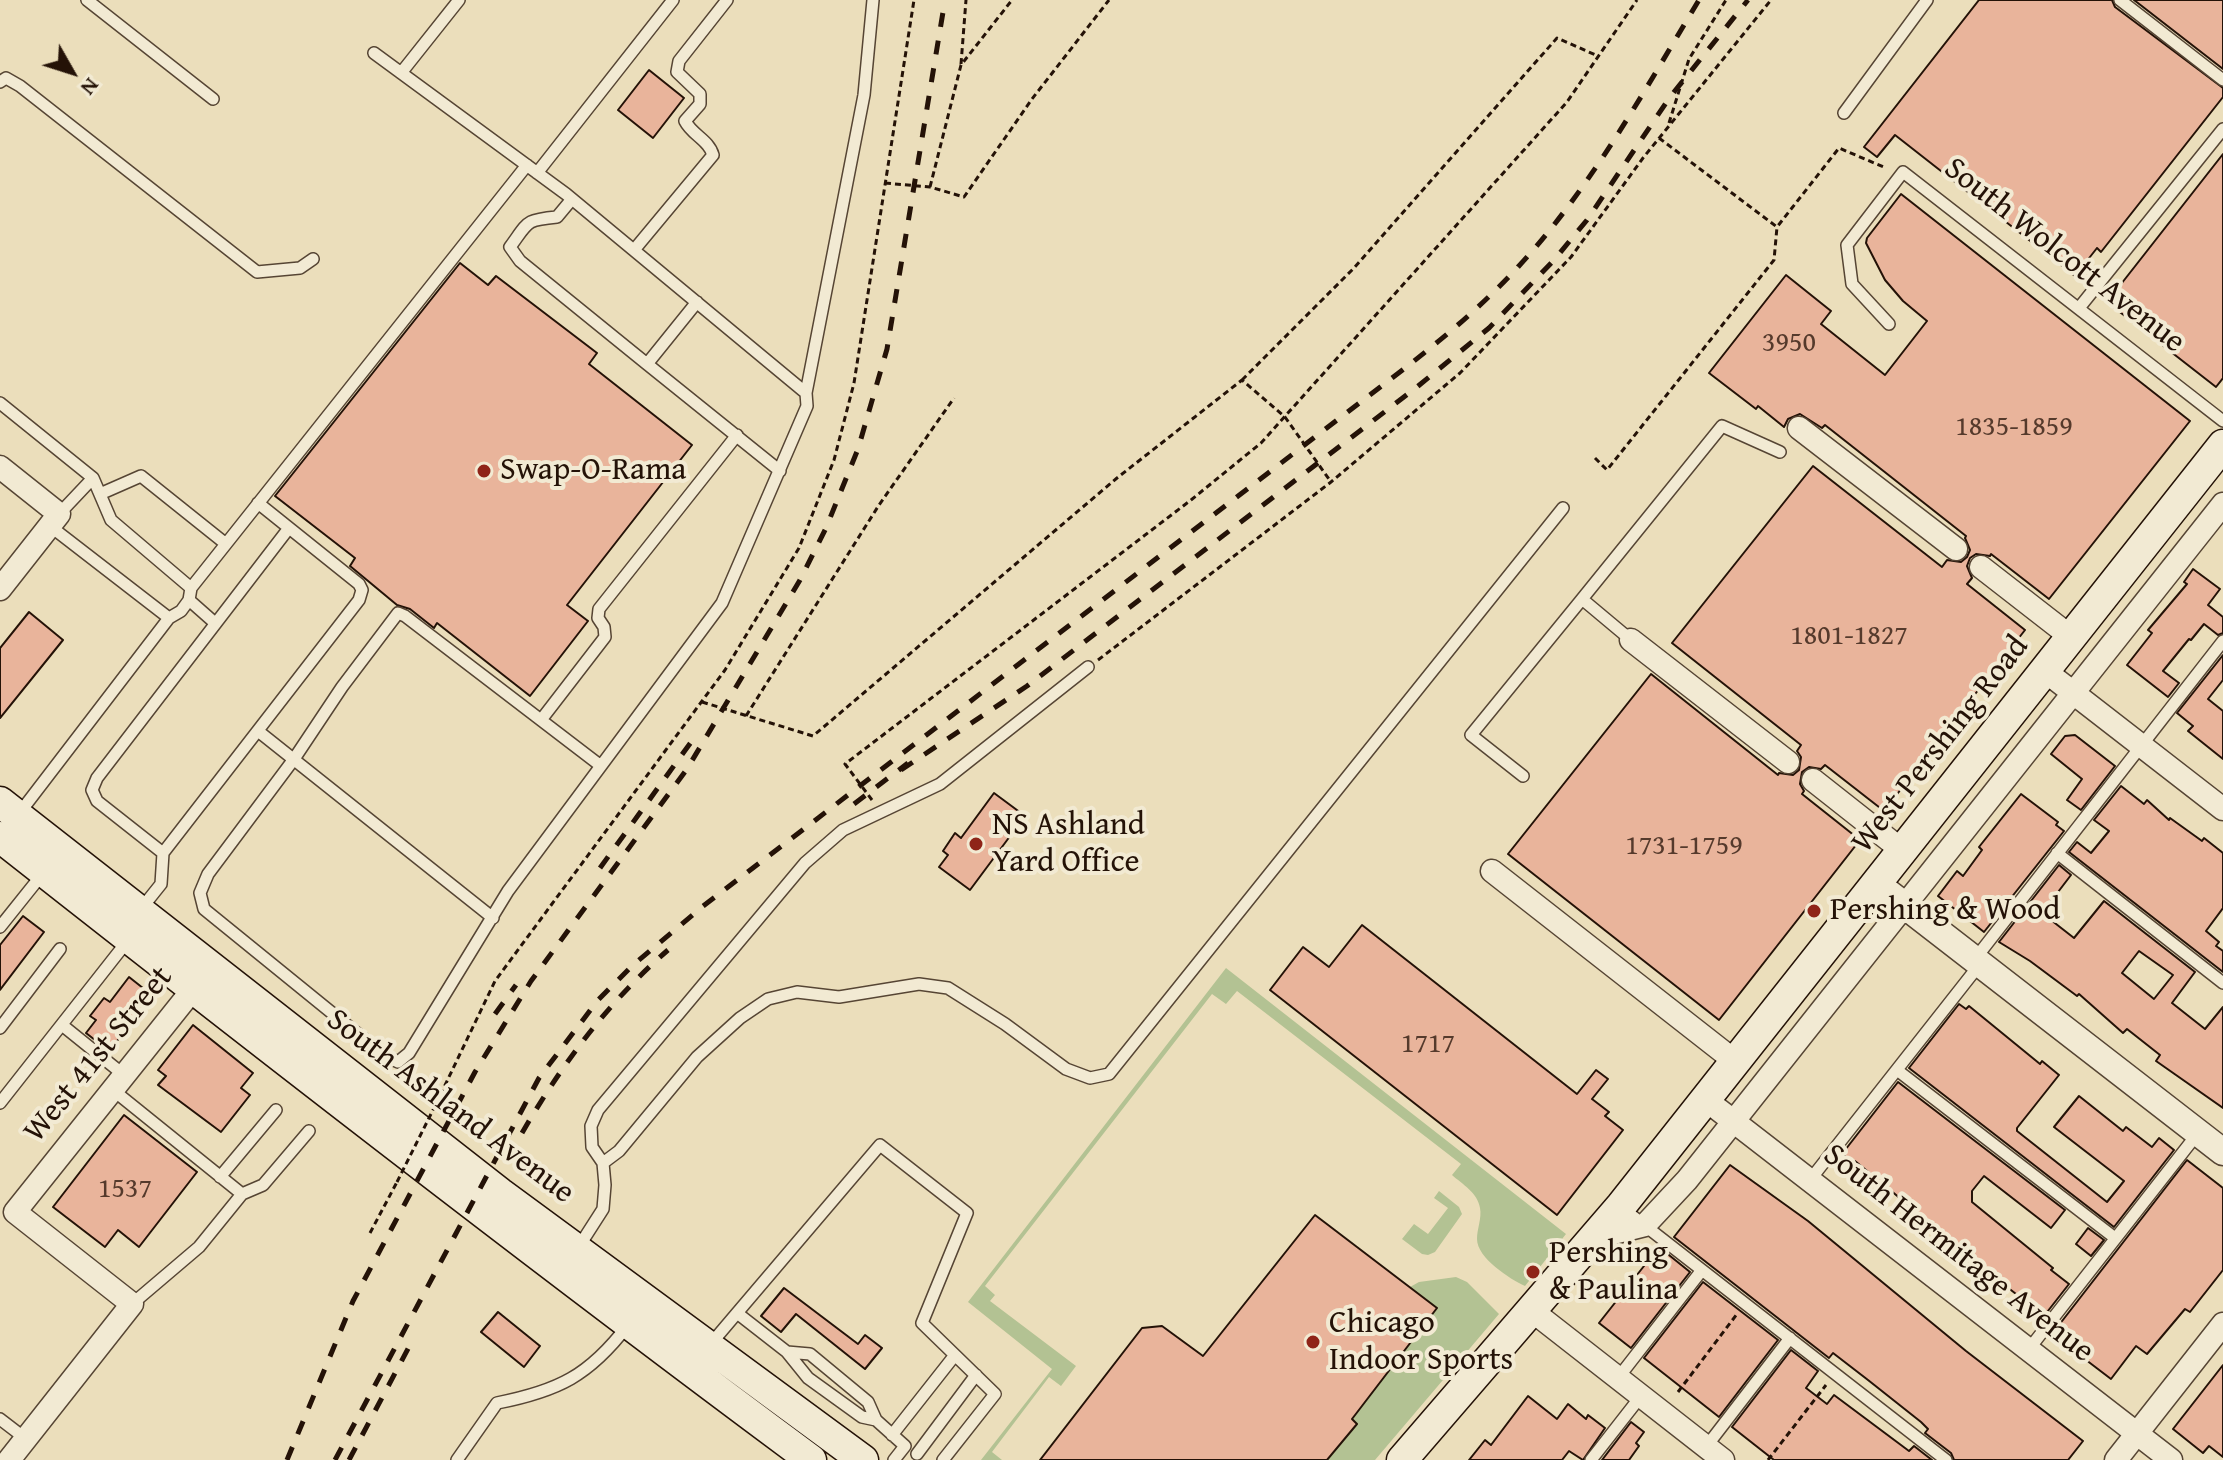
<!DOCTYPE html>
<style>
body{margin:0}
#map{position:relative;width:2223px;height:1460px;overflow:hidden;background:#ebdebb;font-family:"Gentium Book Plus",serif}
canvas{display:block}
.north{position:absolute;left:32px;top:32px;width:80px;height:80px;-webkit-text-stroke:6px #f2ead3;paint-order:stroke;rotate:129deg;font-size:22px;font-weight:700;line-height:32px;text-align:center;color:#241207}
.north::after{content:'';display:block;margin:auto;width:28px;height:36px;background:#241207;clip-path:polygon(50% 0,100% 100%,50% 72%,0 100%)}
</style>
<div id="map">
<canvas width="2223" height="1460"></canvas>
<div class="north">N</div>
</div>
<script>
const ctx = document.querySelector('canvas').getContext('2d');
ctx.lineJoin = 'round';
function fillPath(path, color) {
  ctx.fillStyle = color;
  ctx.fill(path, 'evenodd');
}
function strokePath(path, color, width, dash) {
  ctx.strokeStyle = color;
  ctx.lineWidth = width;
  ctx.lineCap = dash ? 'butt' : 'round';
  ctx.setLineDash(dash || []);
  ctx.stroke(path);
}
function drawText(font, color, halo, rows, align = 'center') {
  ctx.font = font + ' "Gentium Book Plus",serif';
  ctx.lineWidth = 8;
  ctx.setLineDash([]);
  ctx.textBaseline = 'middle';
  ctx.strokeStyle = halo;
  ctx.fillStyle = color;
  for (const [text, x, y, turn = 0] of rows) {
    ctx.save();
    ctx.translate(x, y);
    ctx.rotate((+turn || 0) * Math.PI / 180);
    ctx.textAlign = isNaN(turn) ? turn : align;
    if (halo) ctx.strokeText(text, 0, 0);
    ctx.fillText(text, 0, 0);
    ctx.restore();
  }
}
const green = new Path2D(`
 M1226,968L1566,1234L1525,1286C1510,1279 1477,1258 1477,1239C1477,1229 1482,1218 1480,1208C1478,1193 1462,1184 1452,1175L1461,1164L1237,991L1226,1004L1212,994L985,1286L995,1295L990,1301L1076,1366L1061,1386L1049,1377L992,1452L1002,1460H981L1052,1369L968,1302Z
 M1439,1191L1459,1207L1462,1214L1435,1252L1428,1255L1422,1254L1402,1239L1414,1224L1428,1234L1448,1208L1434,1198Z
 M1456,1277L1467,1282L1499,1314L1375,1460H1327L1356,1424L1352,1419L1437,1309L1410,1287L1419,1282Z`);
const building = new Path2D(`
 M1979,0H2112L2115,7L2223,88V97L2101,252L2097,248L2075,276L1895,135L1877,157L1864,147Z
 M2134,0H2223V69Z
 M649,70L684,98L653,138L618,110Z
 M2223,154V378L2216,387L2107,302Z
 M1901,194L2190,421L2049,599L1991,554L1990,556L1976,554L1970,558L1967,566L1972,578L1967,584L2025,630L1884,811L1825,765L1821,769L1809,767L1802,772L1800,784L1804,791L1802,794L1860,840L1719,1020L1508,854L1651,674L1778,775L1779,773L1793,775L1799,770L1801,757L1797,751L1801,745L1672,643L1813,466L1942,567L1947,560L1961,562L1967,557L1970,550L1965,538L1966,536L1825,425L1822,428L1800,414L1788,419L1784,427L1758,406L1756,409L1709,373L1786,275L1831,311L1821,324L1885,375L1927,321L1903,301L1885,280L1866,243L1867,238Z
 M460,263L488,285L496,276L597,353L589,364L692,445L567,605L588,621L530,696L437,623L434,628L410,609L397,605L350,566L355,558L275,496Z
 M2193,569L2220,589L2208,605L2223,617V633L2218,635L2204,624L2191,640L2189,639L2163,671L2179,683L2168,697L2127,665L2152,633L2148,630L2187,584L2184,582Z
 M29,612L63,640L0,718V648Z
 M2223,655V680L2208,699L2223,711V759L2188,731L2193,726L2177,713Z
 M2075,735L2115,766L2081,810L2067,800L2082,779L2051,754L2065,736Z
 M2121,786L2144,804L2147,800L2169,820L2170,818L2202,841L2204,838L2223,853V908L2206,931L2219,942L2216,946L2223,951V972L2069,852L2077,842L2091,853L2109,831L2094,820Z
 M994,793L1025,816L970,890L939,867L948,855L943,851L955,833L961,838Z
 M2021,794L2058,822L2056,825L2064,831L1984,932L1938,896L1957,871L1963,876L1982,850L1979,847Z
 M2059,865L2071,875L2042,913L2074,938L2104,901L2195,972L2172,1003L2205,1029L2223,1007V1108L2156,1061L2160,1055L2127,1029L2123,1033L2079,994L2077,996L2030,961L1999,942ZM2139,951L2173,975L2154,999L2122,973Z
 M23,916L44,932L0,990V945Z
 M1362,925L1577,1094L1596,1070L1608,1079L1592,1099L1609,1112L1605,1116L1623,1130L1557,1215L1270,990L1303,947L1329,967Z
 M129,977L153,996L109,1051L86,1033L96,1020L90,1016L104,998L110,1002Z
 M1959,1004L1966,1009L1969,1006L2040,1064L2042,1061L2059,1075L2017,1128V1131L2107,1202L2124,1181L2054,1127L2079,1096L2123,1131L2126,1127L2152,1147L2159,1138L2174,1150L2114,1227L1909,1068Z
 M193,1025L253,1073L241,1088L250,1095L221,1132L158,1085L166,1076L158,1070Z
 M1898,1082L2065,1210L2051,1228L1984,1176L1972,1191V1202L2053,1268L2051,1270L2069,1284L2044,1316L1941,1235L1942,1233L1855,1161L1854,1163L1842,1154Z
 M124,1115L197,1172L139,1247L118,1230L105,1247L53,1207Z
 M2187,1160L2223,1188V1270L2190,1312L2185,1309L2147,1354L2136,1346L2111,1379L2052,1334Z
 M1730,1165L1808,1221L1966,1351L2083,1441L2068,1460H1954L1951,1453L1925,1433L1928,1429L1921,1422L1868,1380L1833,1353L1829,1358L1674,1237Z
 M1315,1215L1437,1308L1352,1419L1357,1424L1327,1460H1040L1142,1328L1162,1326L1203,1356Z
 M2088,1228L2104,1240L2091,1256L2076,1244Z
 M1659,1247L1690,1272L1631,1348L1599,1323Z
 M1703,1282L1778,1340L1719,1417L1644,1358Z
 M784,1288L858,1344L865,1335L882,1348L865,1369L796,1314L781,1332L761,1316Z
 M498,1312L540,1346L524,1367L481,1332Z
 M1791,1350L1818,1371L1806,1388L1827,1404L1834,1395L1909,1451L1914,1446L1932,1460H1774L1732,1427Z
 M2223,1365V1457L2209,1446L2203,1453L2173,1429Z
 M1528,1396L1557,1419L1568,1404L1586,1419L1588,1415L1605,1428L1583,1460L1569,1451L1562,1460H1469L1485,1440L1491,1445Z
 M1631,1422L1644,1432L1636,1443L1639,1446L1629,1460H1602Z`);
const path = new Path2D(`
 M961,64L966,0
 M1669,123L1689,59L1726,0
 M1659,138L1777,227L1839,148L1886,168
 M885,183L930,187L964,197L1032,99L1109,0
 M930,187L961,65L1012,0
 M1242,380L1354,268L1557,38L1598,56
 M1595,458L1607,470L1774,260L1777,227
 M1098,660L1331,482L1460,373L1571,257L1643,158L1771,0
 M702,702L813,736L1117,478L1242,380L1285,417L1331,482
 M746,716L879,505L954,398
 M872,800L845,764L1191,500L1261,443L1567,102L1637,0
 M436,1104L495,981L725,670L799,548L834,460L854,383L914,0
 M370,1233L397,1182
 M1678,1392L1737,1314
 M1768,1460L1826,1385`);
const service = new Path2D(`
 M87,0L213,99
 M2120,0L2223,80
 M374,53L566,194L806,393L864,95L873,0
 M401,73L459,0
 M0,82L6,78L20,86L257,272L300,268L313,259
 M1844,113L1927,0
 M537,173L673,0
 M572,199L557,217C525,220 529,221 510,247L520,261L647,364L697,302
 M634,250L713,155C709,140 692,135 685,121L700,104V94L677,72L679,61L727,0
 M2079,308L2223,129
 M1889,324L1852,284L1847,245L1903,172L2223,421
 M647,364L780,471
 M0,403L93,478L111,520L191,588L189,600L215,623
 M100,494L141,476L226,544
 M258,503L359,584L362,590L359,600L163,853L97,801L92,790L97,778L289,528
 M59,514L93,478
 M50,526L169,618
 M191,588L527,165
 M1631,640L1582,599L1722,426L1780,452
 M541,720L605,637L604,627L598,618L599,609L737,435
 M258,731L493,918
 M601,766L405,616L398,613L342,687L294,759L208,874L200,893L204,909L385,1056L398,1062L409,1053L508,891L722,603L807,406L806,393
 M1523,776L1471,735L1582,599
 M18,815L169,618L181,611L189,600
 M2057,853L2223,983
 M141,909L161,884L163,853
 M0,927L44,872
 M1975,959L2223,641
 M62,1025L124,1075
 M0,1028L60,949
 M1897,1070L2115,1238
 M113,1090L242,1194L199,1247L132,1304
 M0,1103L129,939
 M603,1163L619,1151L697,1057L740,1018L768,999L797,992L839,997L919,984L948,988L1005,1024L1066,1069L1090,1078L1109,1074L1563,508
 M220,1177L276,1110
 M1810,1180L1980,964
 M242,1194L263,1185L309,1131
 M1621,1207L1946,1460
 M578,1248L603,1209L605,1185L603,1163L592,1147L591,1126L598,1110L805,863L843,830L940,784L1088,667
 M737,1313L880,1145L967,1213L922,1323L995,1394L943,1460
 M709,1346L737,1313L787,1352L808,1378L862,1417L876,1420L905,1446L894,1460
 M2029,1349L2198,1133
 M787,1352L810,1354L868,1402L876,1420
 M1618,1378L1702,1270
 M0,1419L26,1439
 M892,1435L955,1355
 M1706,1447L1790,1338
 M917,1454L976,1375
 M457,1460L497,1403C558,1391 589,1376 628,1325
 M1591,1460L1641,1396`);
const minor = new Path2D(`
 M1799,428L1956,549
 M0,467L59,514L0,589
 M1981,567L2071,637
 M1631,640L1788,762
 M2045,671L2223,809
 M1813,780L1903,851
 M1492,871L1736,1062
 M1706,1100L2171,1460
 M1593,1238L1645,1225L1687,1180L2223,504
 M1531,1310L1723,1460
 M9,1460L132,1304L15,1212L202,978
 M2116,1460L2223,1324`);
const tertiary = new Path2D(`
 M1877,884L2223,1152`);
const secondary = new Path2D(`
 M0,802L500,1193L863,1460
 M0,837C268,1048 537,1257 811,1460
 M1402,1460L1621,1206L2223,445`);
const rail = new Path2D(`
 M901,770L1027,686L1417,387L1489,328L1554,260L1587,220L1670,97L1748,0
 M854,804L908,763
 M600,868L694,738
 M495,1014L516,985
 M522,1133C562,1064 608,1002 668,950
 M287,1460L353,1301L475,1072L531,981L687,769L800,580L826,528L858,449L887,349L945,0
 M335,1460L539,1078L598,1000L633,965L702,907L1405,368C1445,337 1484,304 1518,267C1591,188 1644,91 1699,0
 M349,1460L410,1345`);
const pathBridge = new Path2D(`
 M397,1182L436,1104`);
const markers = [
 [484,471,8,"#8f2418"],
 [976,844,8,"#8f2418"],
 [1814,911,8,"#8f2418"],
 [1533,1272,8,"#8f2418"],
 [1313,1342,8,"#8f2418"]
];
const numberNames = [
 ["3950",1789,344],
 ["1835-1859",2014,428],
 ["1801-1827",1849,637],
 ["1731-1759",1684,847],
 ["1717",1428,1045],
 ["1537",125,1190]
];
const streetNames = [
 ["South Wolcott Avenue",2064,256,38],
 ["West Pershing Road",1941,745,-52],
 ["West 41st Street",99,1055,-51],
 ["South Ashland Avenue",450,1107,37],
 ["South Hermitage Avenue",1958,1254,38]
];
const poiNames = [
 ["Swap-O-Rama",500,471],
 ["NS Ashland",992,826],
 ["Yard Office",992,863],
 ["Pershing & Wood",1830,911],
 ["Pershing",1549,1254],
 ["& Paulina",1549,1291],
 ["Chicago",1329,1324],
 ["Indoor Sports",1329,1361]
];
fillPath(green, '#b3c293');
fillPath(building, '#e9b49b');
strokePath(building, '#241207', 2);
strokePath(service, '#564534', 14);
strokePath(minor, '#564534', 25);
strokePath(tertiary, '#564534', 29);
strokePath(secondary, '#241207', 33);
strokePath(path, '#241207', 3, [6, 4]);
strokePath(service, '#f2ead3', 11);
strokePath(minor, '#f2ead3', 22);
strokePath(tertiary, '#f2ead3', 26);
strokePath(secondary, '#f2ead3', 30);
strokePath(rail, '#241207', 5, [14, 14]);
strokePath(pathBridge, '#241207', 3, [6, 4]);
for (const [x, y, r, color] of markers) {
  const dot = new Path2D();
  dot.arc(x, y, r, 0, 2 * Math.PI);
  ctx.fillStyle = color;
  ctx.fill(dot);
  strokePath(dot, '#f2ead3', 3);
}
drawText('28px', '#553a2c', null, numberNames);
drawText('32px', '#241207', '#f2ead3', streetNames);
drawText('32px', '#241207', '#f2ead3', poiNames, 'left');
</script>
